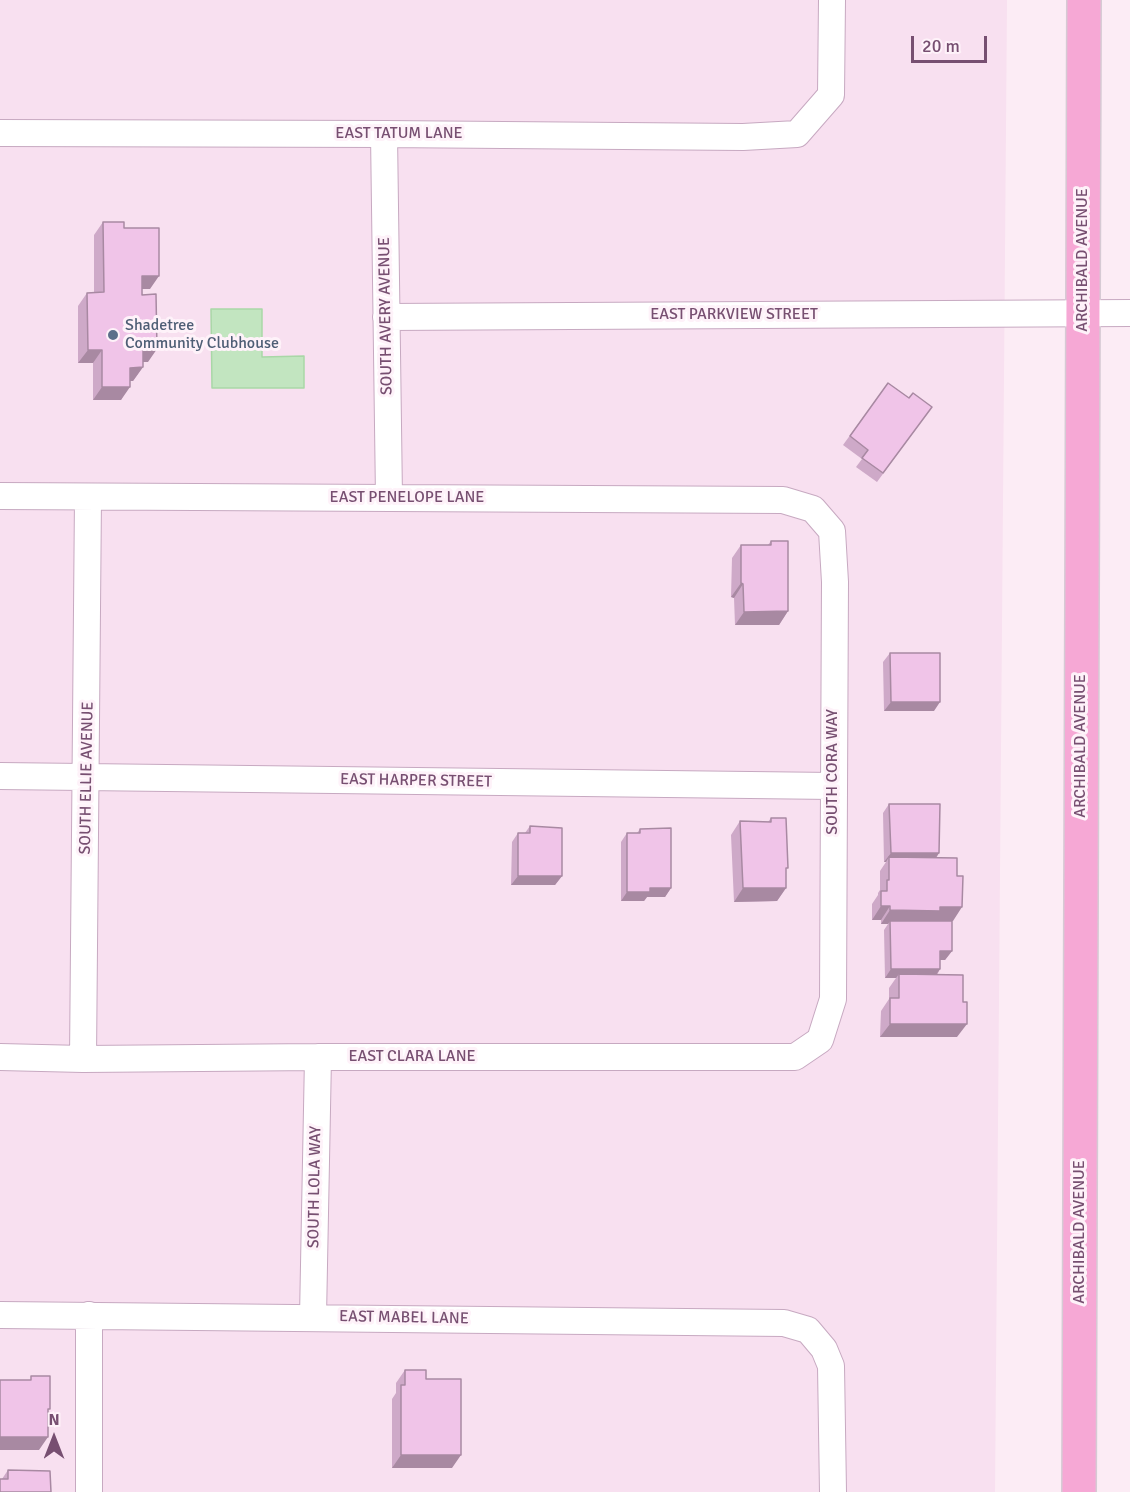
<!DOCTYPE html>
<style>
body{margin:0}
#map{position:relative;width:1130px;height:1492px;overflow:hidden;background:#fcecf5;font-family:Signika,sans-serif}
canvas{display:block}
.north{position:absolute;left:24px;top:1408px;width:60px;height:60px;-webkit-text-stroke:4px #fef2f9;paint-order:stroke;rotate:0deg;font-size:16px;font-weight:700;line-height:24px;text-align:center;color:#774f71}
.north::after{content:'';display:block;margin:auto;width:21px;height:27px;background:#774f71;clip-path:polygon(50% 0,100% 100%,50% 72%,0 100%)}
.scale{position:absolute;left:911px;top:36px;width:76px;height:27px;box-sizing:border-box;border:3px solid #774f71;border-top:0;padding-left:8px;font-size:18px;line-height:21px;white-space:nowrap;color:#774f71;-webkit-text-stroke:4px #fef2f9;paint-order:stroke}
</style>
<div id="map">
<canvas width="1130" height="1492"></canvas>
<div class="north">N</div>
<div class="scale">20 m</div>
</div>
<script>
const ctx = document.querySelector('canvas').getContext('2d');
ctx.lineJoin = 'round';
function fillPath(path, color) {
  ctx.fillStyle = color;
  ctx.fill(path, 'evenodd');
}
function strokePath(path, color, width, dash) {
  ctx.strokeStyle = color;
  ctx.lineWidth = width;
  ctx.lineCap = dash ? 'butt' : 'round';
  ctx.setLineDash(dash || []);
  ctx.stroke(path);
}
function drawText(font, color, halo, rows, align = 'center') {
  ctx.font = font + ' Signika,sans-serif';
  ctx.lineWidth = 6;
  ctx.setLineDash([]);
  ctx.textBaseline = 'middle';
  ctx.strokeStyle = halo;
  ctx.fillStyle = color;
  for (const [text, x, y, turn = 0] of rows) {
    ctx.save();
    ctx.translate(x, y);
    ctx.rotate((+turn || 0) * Math.PI / 180);
    ctx.textAlign = isNaN(turn) ? turn : align;
    if (halo) ctx.strokeText(text, 0, 0);
    ctx.fillText(text, 0, 0);
    ctx.restore();
  }
}
const residential = new Path2D(`
 M0,0H1007L995,1492H0Z`);
const water = new Path2D(`
 M211,309H262V357L304,356V388H212Z`);
const minor = new Path2D(`
 M0,133L384,134L743,137L797,134L831,95L832,0
 M384,134L389,498
 M386,317L1130,313
 M0,496L783,500L813,509L832,531L835,582L833,999L820,1040L795,1057H318L83,1059L0,1057
 M0,776L833,786
 M83,1059L88,497
 M0,1315L784,1323L808,1330L824,1349L831,1366L833,1492
 M89,1315V1492
 M313,1317L318,1057`);
const major = new Path2D(`
 M1079,1492L1084,0`);
const wall = new Path2D(`
 M103,222L124,228L150,289H142L148,362H143V367L133,381H130L121,400H93V363H78V306L87,293H94V235Z
 M888,383L909,398L932,407L877,482L856,467L862,459L843,445Z
 M771,541L788,611L779,625H735L734,598L731,597L732,558L741,545H768Z
 M890,653L934,711H884L883,662Z
 M889,804L939,853L936,858L953,921H932L952,951L945,960H940V969L937,975L957,1037H880L881,1011L889,999V988L896,978H885L884,930L888,924H881V920H872V904L878,895V893L880,890V871L886,862H884L883,813Z
 M771,818L786,888L777,901L734,902L731,835L740,821L768,822Z
 M530,826L562,876L555,885H511L512,842L518,833H525Z
 M640,829L671,888L665,897H647L644,901H621V842L627,833H637Z
 M405,1370L426,1379L452,1468H392V1399L396,1393V1383Z
 M8,1470L51,1492L2,1479Z`);
const shadedWall = new Path2D(`
 M142,276H159L150,289H132Z
 M143,349H157L148,362H133Z
 M88,350H102L93,363H78Z
 M143,367L133,381H121L130,368Z
 M102,387H130L121,400H93Z
 M741,583L743,584L734,598L731,597Z
 M788,611L779,625H735L744,612Z
 M891,702H940L934,711H884Z
 M891,853H939L933,862L889,857L886,862H884Z
 M518,876H562L555,885H511Z
 M650,888H671L665,897H647L644,901H621L627,892Z
 M743,888H786L777,901L734,902Z
 M881,906H890L881,920H872Z
 M940,907H962L953,921H890L888,924H881L890,910Z
 M940,951H952L945,960H934Z
 M891,969H940L934,978L899,974L896,978H885Z
 M890,1024H967L957,1037H880Z
 M0,1437H48L39,1450H0Z
 M401,1455H461L452,1468H392Z`);
const building = new Path2D(`
 M103,222H124V228H159V276H142V295L156,294L157,349H143V367L130,368V387H102V350H88L87,293L104,292Z
 M888,383L909,398L913,393L932,407L883,473L862,458L868,450L850,436Z
 M771,541H788V611L744,612L743,584L741,583V545H771Z
 M890,653H940V702H891Z
 M889,804H940L939,853H891Z
 M771,818H786L788,868H786V888H743L740,821L771,822Z
 M530,826L562,828V876H518V833H530Z
 M671,828V888H650V892H627V833H640V829Z
 M889,857L957,858V876H963L962,907H940V911L890,910V906H881V891H887V880H889Z
 M890,921H952V951H940V969H891Z
 M899,974L963,975V1002H967V1024H890V998H899Z
 M405,1370H426V1379H461V1455H401V1385H405Z
 M31,1376H50V1409H48V1437H0V1380H31Z
 M8,1470L50,1471L51,1492H0V1479H8Z`);
const markers = [
 [113,335,6,"#5c6f8a"]
];
const streetNames = [
 ["EAST TATUM LANE",399,134],
 ["ARCHIBALD AVENUE",1083,260,-90],
 ["EAST PARKVIEW STREET",734,315],
 ["SOUTH AVERY AVENUE",386,316,-91],
 ["EAST PENELOPE LANE",407,498],
 ["ARCHIBALD AVENUE",1081,746,-90],
 ["SOUTH CORA WAY",833,772,-90],
 ["SOUTH ELLIE AVENUE",87,778,-89],
 ["EAST HARPER STREET",416,781,1],
 ["EAST CLARA LANE",412,1057],
 ["SOUTH LOLA WAY",315,1187,-89],
 ["ARCHIBALD AVENUE",1080,1232,-90],
 ["EAST MABEL LANE",404,1318,1]
];
const serviceNames = [
 ["Shadetree",125,326],
 ["Community Clubhouse",125,344]
];
fillPath(residential, '#f8e0f0');
fillPath(water, '#c2e5c0');
strokePath(water, '#a9d7a7', 1.5);
strokePath(minor, '#c7a9c1', 28);
strokePath(major, '#d6cad4', 36);
strokePath(minor, '#fff', 26);
strokePath(major, '#f6a8d5', 33);
fillPath(wall, '#cea9c8');
fillPath(shadedWall, '#a889a2');
fillPath(building, '#f0c4e8');
strokePath(building, '#a889a2', 1.5);
for (const [x, y, r, color] of markers) {
  const dot = new Path2D();
  dot.arc(x, y, r, 0, 2 * Math.PI);
  ctx.fillStyle = color;
  ctx.fill(dot);
  strokePath(dot, '#fef2f9', 2);
}
drawText('16px', '#774f71', '#fef2f9', streetNames);
drawText('16px', '#4e5e75', '#fef2f9', serviceNames, 'left');
</script>
